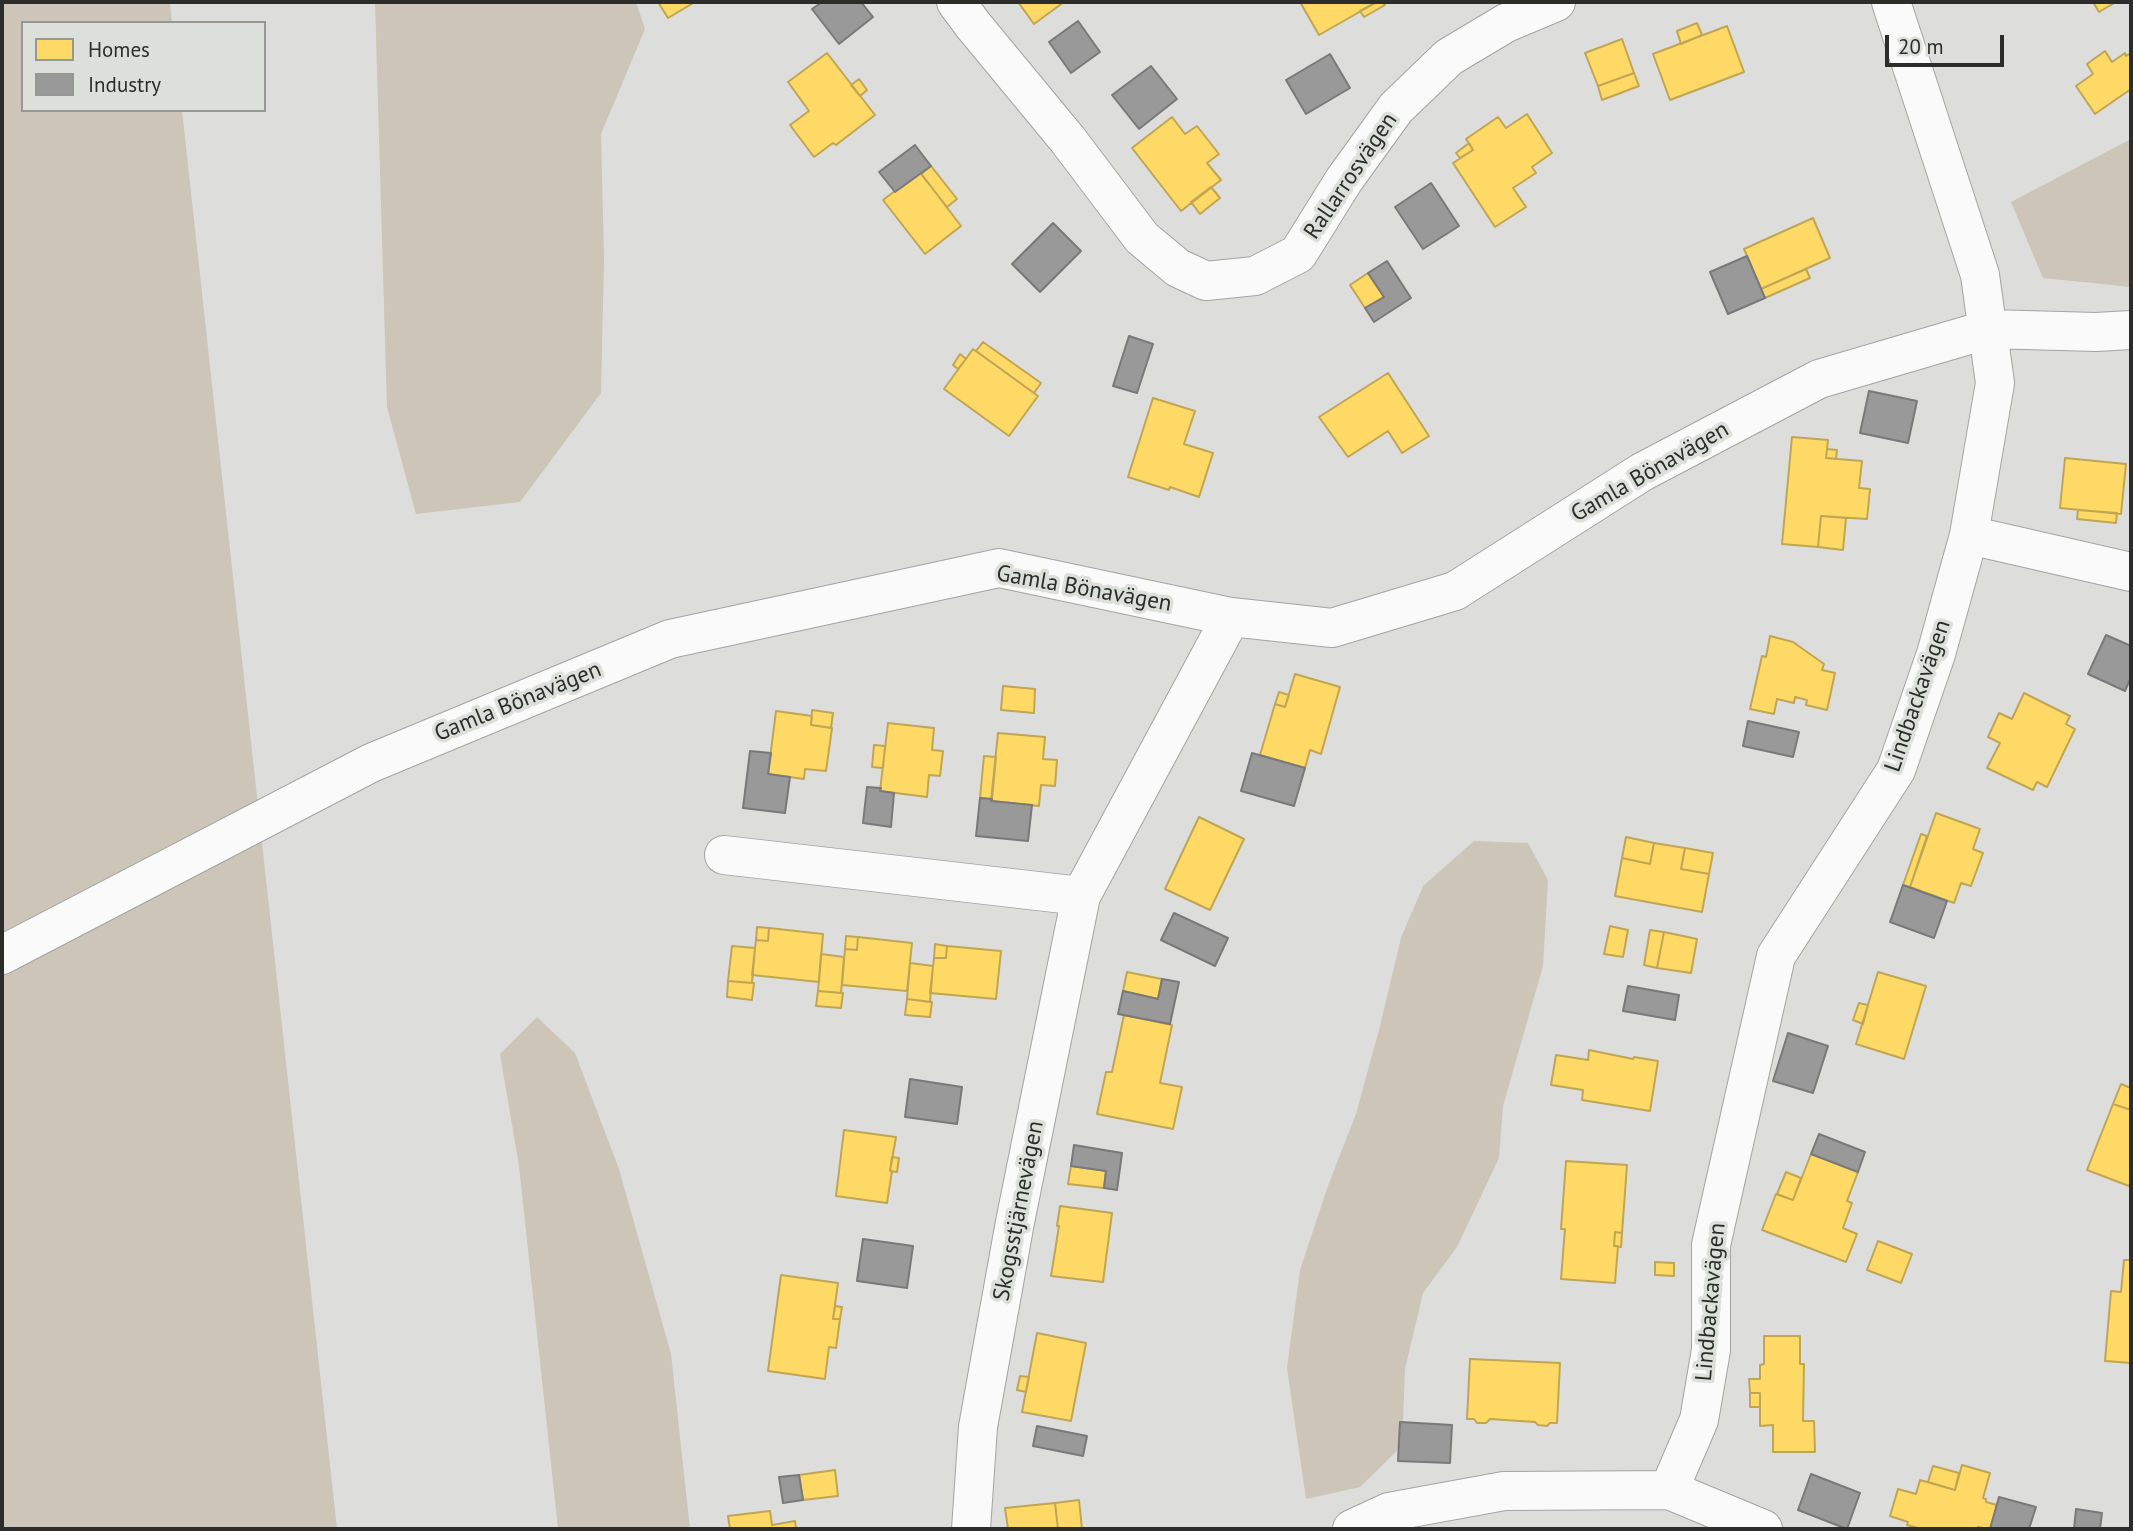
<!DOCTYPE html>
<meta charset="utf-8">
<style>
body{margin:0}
#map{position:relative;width:2133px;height:1531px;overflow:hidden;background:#dddedc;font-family:"PT Sans",sans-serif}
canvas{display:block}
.frame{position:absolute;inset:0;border:4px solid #2c2d2b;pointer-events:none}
.legend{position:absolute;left:21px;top:21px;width:245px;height:91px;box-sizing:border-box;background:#dddfdb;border:2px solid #969895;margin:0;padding:9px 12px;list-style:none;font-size:21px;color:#2c2d2b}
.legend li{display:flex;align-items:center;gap:14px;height:35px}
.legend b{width:35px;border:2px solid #969895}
.scale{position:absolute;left:1885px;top:35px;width:119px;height:32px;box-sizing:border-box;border:4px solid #2c2d2b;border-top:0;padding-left:9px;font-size:21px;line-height:24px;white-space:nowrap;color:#2c2d2b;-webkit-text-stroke:5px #dddfdb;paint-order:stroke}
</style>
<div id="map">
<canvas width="2133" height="1531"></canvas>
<div class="frame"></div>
<ul class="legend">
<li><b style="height:19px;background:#ffd966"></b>Homes</li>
<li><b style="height:19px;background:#999"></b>Industry</li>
</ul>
<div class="scale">20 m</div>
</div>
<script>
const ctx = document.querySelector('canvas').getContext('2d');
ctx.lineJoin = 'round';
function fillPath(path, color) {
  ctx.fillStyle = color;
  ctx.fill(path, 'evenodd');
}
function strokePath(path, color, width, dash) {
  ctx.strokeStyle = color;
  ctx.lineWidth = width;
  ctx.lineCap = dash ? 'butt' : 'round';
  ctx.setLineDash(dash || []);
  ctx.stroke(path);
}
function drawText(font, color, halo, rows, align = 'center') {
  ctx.font = font + ' "PT Sans",sans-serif';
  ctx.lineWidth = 7;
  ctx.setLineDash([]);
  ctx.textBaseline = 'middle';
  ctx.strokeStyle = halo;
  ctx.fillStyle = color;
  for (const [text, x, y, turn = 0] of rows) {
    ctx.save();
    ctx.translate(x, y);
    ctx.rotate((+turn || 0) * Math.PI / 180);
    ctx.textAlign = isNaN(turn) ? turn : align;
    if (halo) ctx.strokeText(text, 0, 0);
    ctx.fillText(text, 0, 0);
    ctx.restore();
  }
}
const green = new Path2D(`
 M2,2H170L172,23H23V110H182L337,1529H2Z
 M375,2H636L645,29L601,134L604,259L601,393L520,502L416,514L387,407Z
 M2131,139V287L2043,278L2011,202Z
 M1474,841L1528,843L1548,880L1543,966L1503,1106L1499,1158L1457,1247L1423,1293L1405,1369L1402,1446L1360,1487L1306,1499L1287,1368L1300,1270L1329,1183L1356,1114L1380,1026L1401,938L1423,886Z
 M537,1017L575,1053L619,1169L671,1354L690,1529H558L519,1166L500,1054Z`);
const homes = new Path2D(`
 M658,2H695L668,18Z
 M1018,2H1064L1034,24Z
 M1300,2H1377L1319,35Z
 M1377,2H1382L1385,5L1364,17L1360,11Z
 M2093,2H2116L2099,12Z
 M1697,23L1702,35L1681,44L1677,31Z
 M1727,26L1744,72L1670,100L1653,54Z
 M1622,39L1634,73L1598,86L1585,53Z
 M2105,51L2112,62L2125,53L2126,56L2131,53V89L2095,114L2076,86L2093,74L2087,64Z
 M827,53L875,115L836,145L833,143L814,157L790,125L809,111L788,82Z
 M1634,73L1639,86L1602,100L1598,86Z
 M859,79L867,90L860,96L851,85Z
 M1527,114L1552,153L1532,167L1536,173L1513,188L1526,207L1495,227L1453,163L1473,150L1466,139L1498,117L1506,128Z
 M1172,117L1185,134L1197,126L1219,154L1207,163L1221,180L1181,211L1132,148Z
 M1469,143L1473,150L1460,158L1456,153Z
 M931,166L957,199L947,207L921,174Z
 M920,172L961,226L925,254L883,200Z
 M1211,187L1220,198L1200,214L1191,202Z
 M1813,218L1830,258L1761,289L1744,249Z
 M1806,269L1810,278L1765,298L1761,289Z
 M1368,273L1384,297L1365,308L1350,285Z
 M983,342L1041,383L1034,393L976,351Z
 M973,349L1038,396L1009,436L944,389Z
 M960,354L966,359L958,369L953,365Z
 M1388,373L1429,436L1402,453L1388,431L1348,457L1319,417Z
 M1153,398L1195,411L1184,444L1213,453L1199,497L1170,487L1169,490L1128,477Z
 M1792,437L1828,440L1826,458L1862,461L1859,488L1870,489L1867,519L1821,516L1818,547L1782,544Z
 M1827,449L1837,450L1836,459L1826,458Z
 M2065,458L2126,464L2121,514L2060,508Z
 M2078,510L2117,513L2116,523L2077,519Z
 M1821,516L1846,518L1843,550L1818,547Z
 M1770,636L1793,642L1824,664L1822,670L1835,673L1827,710L1806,705L1807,700L1795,697L1794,703L1777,699L1774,714L1750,709L1762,656L1766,657Z
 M1295,674L1340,687L1321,754L1310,750L1305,768L1260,755L1275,704L1285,707Z
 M1003,686L1035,689L1034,713L1001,710Z
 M1279,692L1289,695L1285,707L1275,704Z
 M2024,693L2070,716L2066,724L2075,729L2047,787L2037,782L2033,790L1987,768L2000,743L1988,737L1999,713L2012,719Z
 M812,710L833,713L831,728L811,725Z
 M776,711L812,716L811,725L832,728L826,771L805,769L804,779L768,774Z
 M888,723L934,728L932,750L943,751L940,776L929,775L927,797L880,791Z
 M998,733L1045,737L1043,759L1057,760L1055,786L1041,785L1039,806L991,801Z
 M874,745L885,746L883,768L872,767Z
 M984,756L996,757L992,799L980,798Z
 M1936,813L1980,829L1973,849L1983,853L1971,886L1961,883L1954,903L1910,887Z
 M1199,817L1244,839L1210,910L1165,889Z
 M1921,834L1927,836L1910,887L1903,885Z
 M1626,837L1654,843L1650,864L1622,858Z
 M1654,843L1685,848L1681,869L1709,874L1702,912L1615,896L1622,858L1650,864Z
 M1685,848L1713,853L1709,874L1681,869Z
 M1610,926L1628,930L1623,957L1604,954Z
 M757,927L769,928L768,941L756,940Z
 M769,928L823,934L819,982L752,975L756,940L768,941Z
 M1650,930L1664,932L1657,968L1644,965Z
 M1664,932L1697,939L1691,973L1657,968Z
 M846,936L858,937L857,950L845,949Z
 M858,937L912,943L907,991L842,985L845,949L857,950Z
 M935,944L947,946L946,958H934Z
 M732,946L755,948L752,983L728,981Z
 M947,946L1001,951L996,999L930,993L934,958H946Z
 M821,954L844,957L841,993L818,991Z
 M910,963L933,966L930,1002L907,999Z
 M1127,972L1162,979L1158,999L1123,991Z
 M1878,972L1926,986L1904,1059L1856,1044Z
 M728,981L754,983L752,1000L727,997Z
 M818,991L843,993L841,1008L816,1006Z
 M907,999L932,1002L930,1017L905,1015Z
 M1859,1003L1868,1005L1863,1024L1853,1020Z
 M1124,1015L1172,1025L1160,1083L1182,1087L1173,1129L1097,1114L1106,1072H1112Z
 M1589,1050L1633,1059L1634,1057L1658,1061L1650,1111L1582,1100L1583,1090L1551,1085L1556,1055L1588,1060Z
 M2121,1084L2131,1088V1110L2113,1104Z
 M2113,1104L2131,1110V1181L2129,1186L2087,1170Z
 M844,1130L896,1137L890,1171H892L887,1203L836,1196Z
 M1811,1154L1858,1172L1847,1201L1852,1203L1843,1228L1857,1234L1846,1262L1762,1230L1776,1194L1793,1200Z
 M892,1157L899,1158L897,1172L890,1171Z
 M1566,1161L1627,1165L1622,1233L1615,1232L1614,1246H1618L1615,1283L1561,1279L1565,1229H1561Z
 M1071,1166L1106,1171L1104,1188L1068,1184Z
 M1786,1172L1801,1178L1793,1200L1777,1194Z
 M1060,1206L1112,1213L1103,1282L1051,1276L1059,1226H1057Z
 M1615,1232L1622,1233L1621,1247L1614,1246Z
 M1878,1241L1912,1254L1901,1283L1867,1270Z
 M2124,1260H2131V1363L2105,1361L2111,1291L2121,1292Z
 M1655,1262L1674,1263V1276L1655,1275Z
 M781,1275L838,1283L833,1319H840L836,1348L829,1347L825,1379L768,1371Z
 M835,1306L842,1307L840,1319H833Z
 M1037,1333L1086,1343L1071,1421L1022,1412Z
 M1764,1336H1800V1364H1804L1803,1421H1814L1815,1452H1773V1425L1760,1426V1393H1750L1749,1379H1760V1365L1764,1364Z
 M1470,1359L1560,1363L1557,1423H1550L1547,1426L1538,1425L1535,1422L1490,1419L1486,1423H1477L1474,1419H1467Z
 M1020,1376L1029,1377L1026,1392L1017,1390Z
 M1750,1393H1760V1407H1750Z
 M1962,1465L1990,1473L1983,1498L1986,1499V1502L1997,1505L1990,1529L1978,1527V1529H1922L1907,1525L1908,1522L1890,1516L1898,1489L1916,1494L1920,1480L1955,1490Z
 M1933,1466L1959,1473L1955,1490L1928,1482Z
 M835,1470L838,1496L803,1500L799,1475Z
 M1079,1500L1082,1529H1058L1055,1503Z
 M1055,1503L1058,1529H1008L1005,1508Z
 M770,1511L772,1525L795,1521L796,1529H730L728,1516Z`);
const industry = new Path2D(`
 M822,2H861L873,17L839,44L812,9Z
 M1078,21L1100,52L1071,73L1049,42Z
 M1330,54L1350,88L1306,114L1286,80Z
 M1151,66L1177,99L1139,129L1112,95Z
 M915,145L931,166L895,192L879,172Z
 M1431,183L1459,226L1423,249L1395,207Z
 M1053,223L1081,251L1040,292L1012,264Z
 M1747,256L1765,298L1728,314L1710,272Z
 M1387,261L1411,298L1374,322L1365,308L1384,297L1368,273Z
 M1129,336L1153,344L1137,393L1113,386Z
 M1869,391L1917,401L1908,443L1860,433Z
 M2106,635L2131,646V677L2125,691L2088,674Z
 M1748,721L1799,732L1793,757L1743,746Z
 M750,751L771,753L768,774L790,777L785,813L743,808Z
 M1252,753L1305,768L1294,806L1241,791Z
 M867,787L881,788L880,791L894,793L891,827L863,823Z
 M980,798L992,799L991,801L1032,805L1028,841L976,836Z
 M1903,885L1947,901L1934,938L1890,922Z
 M1174,913L1228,938L1215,966L1161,940Z
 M1162,979L1179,982L1170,1024L1118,1014L1123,991L1158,999Z
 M1628,986L1679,995L1675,1020L1623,1011Z
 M1788,1033L1828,1046L1813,1093L1773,1081Z
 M910,1079L962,1087L957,1124L905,1117Z
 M1819,1134L1865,1152L1858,1172L1811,1154Z
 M1074,1145L1122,1153L1117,1190L1104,1188L1106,1171L1071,1166Z
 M863,1239L913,1246L907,1288L857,1281Z
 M1400,1422L1452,1425L1450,1463L1398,1461Z
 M1037,1426L1087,1436L1083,1456L1033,1446Z
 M1811,1474L1860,1493L1847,1529L1798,1510Z
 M799,1475L803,1500L783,1503L779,1477Z
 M1999,1497L2036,1507L2029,1529H1990Z
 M2076,1509L2102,1513L2100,1529H2074Z`);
const minor = new Path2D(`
 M956,2L973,25L1068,140L1142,238L1178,268L1206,281L1255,276L1298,254L1344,180L1396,108L1449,57L1506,23L1556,2
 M1969,535L2131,572
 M724,855L1081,896
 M2,955L371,763L670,639L999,568L1231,617L1332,628L1455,591L1642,472L1819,379L1989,329L2096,332L2131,330
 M1669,1490L1699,1420L1711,1350V1245L1776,956L1896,770L1936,654L1969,535L1995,383L1980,275L1891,2
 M971,1529L978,1427L1015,1222L1081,896L1231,617
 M1352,1529L1389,1512L1504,1491L1669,1490L1763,1529`);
const streetNames = [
 ["Rallarrosvägen",1351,176,-56],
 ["Gamla Bönavägen",1650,472,-30],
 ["Gamla Bönavägen",1084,589,10],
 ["Lindbackavägen",1918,696,-71],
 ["Gamla Bönavägen",518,702,-22],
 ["Skogsstjärnevägen",1019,1211,-79],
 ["Lindbackavägen",1711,1302,-85]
];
fillPath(green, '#ccc5b8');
fillPath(homes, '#ffd966');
strokePath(homes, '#c0a554', 2);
fillPath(industry, '#999');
strokePath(industry, '#787978', 2);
strokePath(minor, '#a3a4a2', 40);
strokePath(minor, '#fafafa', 38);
drawText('23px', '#2c2d2b', '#dddfdb', streetNames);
</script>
